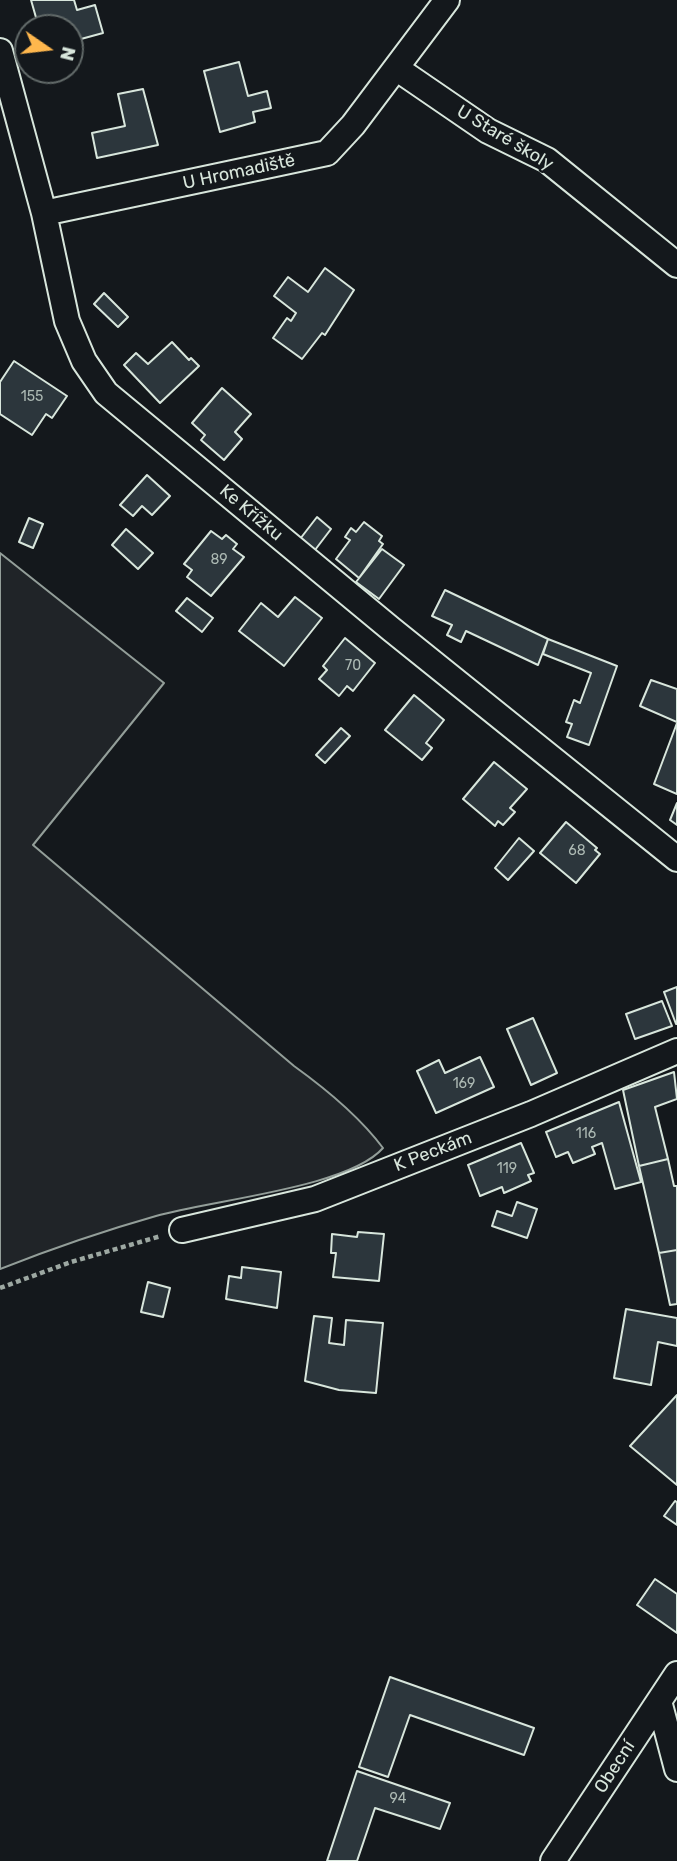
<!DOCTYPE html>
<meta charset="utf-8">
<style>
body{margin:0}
#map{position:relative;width:677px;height:1861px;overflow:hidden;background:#14181c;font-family:Rubik,sans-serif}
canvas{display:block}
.north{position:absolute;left:14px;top:14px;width:70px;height:70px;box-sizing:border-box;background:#14181c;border:2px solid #626a69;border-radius:50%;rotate:104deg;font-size:19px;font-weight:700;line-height:28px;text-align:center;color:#d8e6dc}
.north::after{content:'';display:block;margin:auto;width:24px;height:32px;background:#ffb74d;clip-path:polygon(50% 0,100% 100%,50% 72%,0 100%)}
</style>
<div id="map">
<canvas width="677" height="1861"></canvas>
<div class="north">N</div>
</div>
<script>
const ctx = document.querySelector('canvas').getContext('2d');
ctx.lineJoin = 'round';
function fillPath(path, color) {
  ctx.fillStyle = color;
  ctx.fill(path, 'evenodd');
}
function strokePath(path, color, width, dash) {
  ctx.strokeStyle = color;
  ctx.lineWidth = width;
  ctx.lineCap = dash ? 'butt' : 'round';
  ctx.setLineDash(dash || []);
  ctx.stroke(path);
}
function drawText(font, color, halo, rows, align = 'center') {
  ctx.font = font + ' Rubik,sans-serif';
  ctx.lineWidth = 5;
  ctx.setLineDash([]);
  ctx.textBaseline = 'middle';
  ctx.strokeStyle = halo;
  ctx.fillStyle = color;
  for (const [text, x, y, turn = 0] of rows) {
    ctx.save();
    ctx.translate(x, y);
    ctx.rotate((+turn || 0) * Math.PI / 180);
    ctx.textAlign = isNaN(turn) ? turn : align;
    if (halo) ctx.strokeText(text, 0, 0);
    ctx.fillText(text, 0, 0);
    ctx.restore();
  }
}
const green = new Path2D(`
 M0,553L164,683L33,845L294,1066C326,1089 359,1116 383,1148C348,1188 211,1200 156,1216C103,1231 51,1249 0,1269Z`);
const building = new Path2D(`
 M31,0H74L77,10L95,5L103,33L70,42V28H39Z
 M239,62L248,96L267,91L271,108L253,112L255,122L220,132L204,71Z
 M143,89L158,145L97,158L92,133L125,126L118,94Z
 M325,268L354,290L325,335L322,333L302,359L273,338L287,318L291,321L296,313L274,296L288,277L308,292Z
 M104,293L128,317L118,327L94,304Z
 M172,342L189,360L191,358L199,366L160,403L124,365L136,353L148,364Z
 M14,361L67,396L52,418L46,414L32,435L0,414V382Z
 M222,388L251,414L235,432L242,439L224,460L201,440L205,435L192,423Z
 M147,475L170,496L152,515L142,506L133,516L120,505Z
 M317,517L331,529L315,550L300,539Z
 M29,518L43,524L33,548L19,542Z
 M364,522L382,536L379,541L383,544L359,578L336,559L350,540L345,537L351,528L356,532Z
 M126,529L153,553L138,569L112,545Z
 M211,531L222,539L226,535L237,544L233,549L244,557L211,596L187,577L192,570L184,564Z
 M382,549L404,565L379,599L356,582Z
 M445,590L548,639L538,665L466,631L461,642L447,635L452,625L432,616Z
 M295,597L322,618L284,666L239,631L261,603L278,617Z
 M187,598L213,618L202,632L176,611Z
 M345,638L375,663L353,691L347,686L339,696L319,679L327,670L323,666Z
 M548,639L617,666L589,745L567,737L572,724L566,722L574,700L580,703L591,673L543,654Z
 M651,680L677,689V722L640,706Z
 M414,695L444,720L426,743L432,748L422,760L385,730Z
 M677,723V794L654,784Z
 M341,728L350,736L325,763L316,755Z
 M494,762L527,789L510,808L515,812L503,825L498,821L495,826L463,799Z
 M677,803V825L670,820Z
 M566,822L597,848L595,850L600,854L576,883L540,853Z
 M519,838L534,851L508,880L495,868Z
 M677,987V1024H676L664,992Z
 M662,1001L672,1026L635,1039L626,1014Z
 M533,1018L557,1073L531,1085L507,1029Z
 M480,1057L494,1087L436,1113L417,1071L439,1060L445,1073Z
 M674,1072L677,1099L655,1107L668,1159L639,1166L623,1090Z
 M619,1102L641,1182L615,1189L602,1143L592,1147L595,1154L573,1163L568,1152L556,1157L546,1132Z
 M521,1143L534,1173L528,1175L531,1181L504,1193L502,1187L480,1196L468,1165Z
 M668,1159L674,1186H677V1250L659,1253L639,1166Z
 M517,1202L537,1209L527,1238L492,1226L497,1211L512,1216Z
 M358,1232L384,1234L379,1281L333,1277L336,1253H331L332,1234L357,1237Z
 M677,1250V1304L670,1305L659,1253Z
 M242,1267L281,1272L277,1308L226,1299L229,1276L241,1278Z
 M148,1282L170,1288L163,1317L141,1312Z
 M626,1309L677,1318V1346L658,1342L651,1385L614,1378Z
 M314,1316L332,1318L329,1343L344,1345L346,1320L383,1323L376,1393L339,1390L305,1381Z
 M677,1395V1485L630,1446Z
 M675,1501L677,1502V1525L664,1516Z
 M655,1579L677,1594V1633L637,1605Z
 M390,1677L534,1728L524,1755L410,1715L388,1777L359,1767Z
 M357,1771L450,1803L440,1829L375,1808L357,1861H327Z`);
const path = new Path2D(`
 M0,1288L71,1262L161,1236`);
const street = new Path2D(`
 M0,51L44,213L67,321L84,361L106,393L391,629L677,859
 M396,68L488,131L547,160L677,265
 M44,213L327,153L353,125L447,0
 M182,1230L315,1199L531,1114L677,1051
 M659,1701L677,1769
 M553,1861L677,1674`);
const numberNames = [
 ["155",32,397],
 ["89",219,560],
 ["70",353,666],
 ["68",577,851],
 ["169",464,1084],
 ["116",586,1134],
 ["119",507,1169],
 ["94",398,1799]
];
const streetNames = [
 ["U Staré školy",505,138,31],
 ["U Hromadiště",239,172,-12],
 ["Ke Křížku",251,513,40],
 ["K Peckám",433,1152,-21],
 ["Obecní",615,1767,-57]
];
fillPath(green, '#202428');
strokePath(green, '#939e99', 2);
fillPath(building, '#2c363c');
strokePath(building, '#d8e6dc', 2);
strokePath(street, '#d8e6dc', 28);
strokePath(path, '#9da8a2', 4.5, [5, 3.5]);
strokePath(street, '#14181c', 24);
drawText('14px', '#adbab4', null, numberNames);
drawText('18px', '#d8e6dc', '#14181c', streetNames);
</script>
